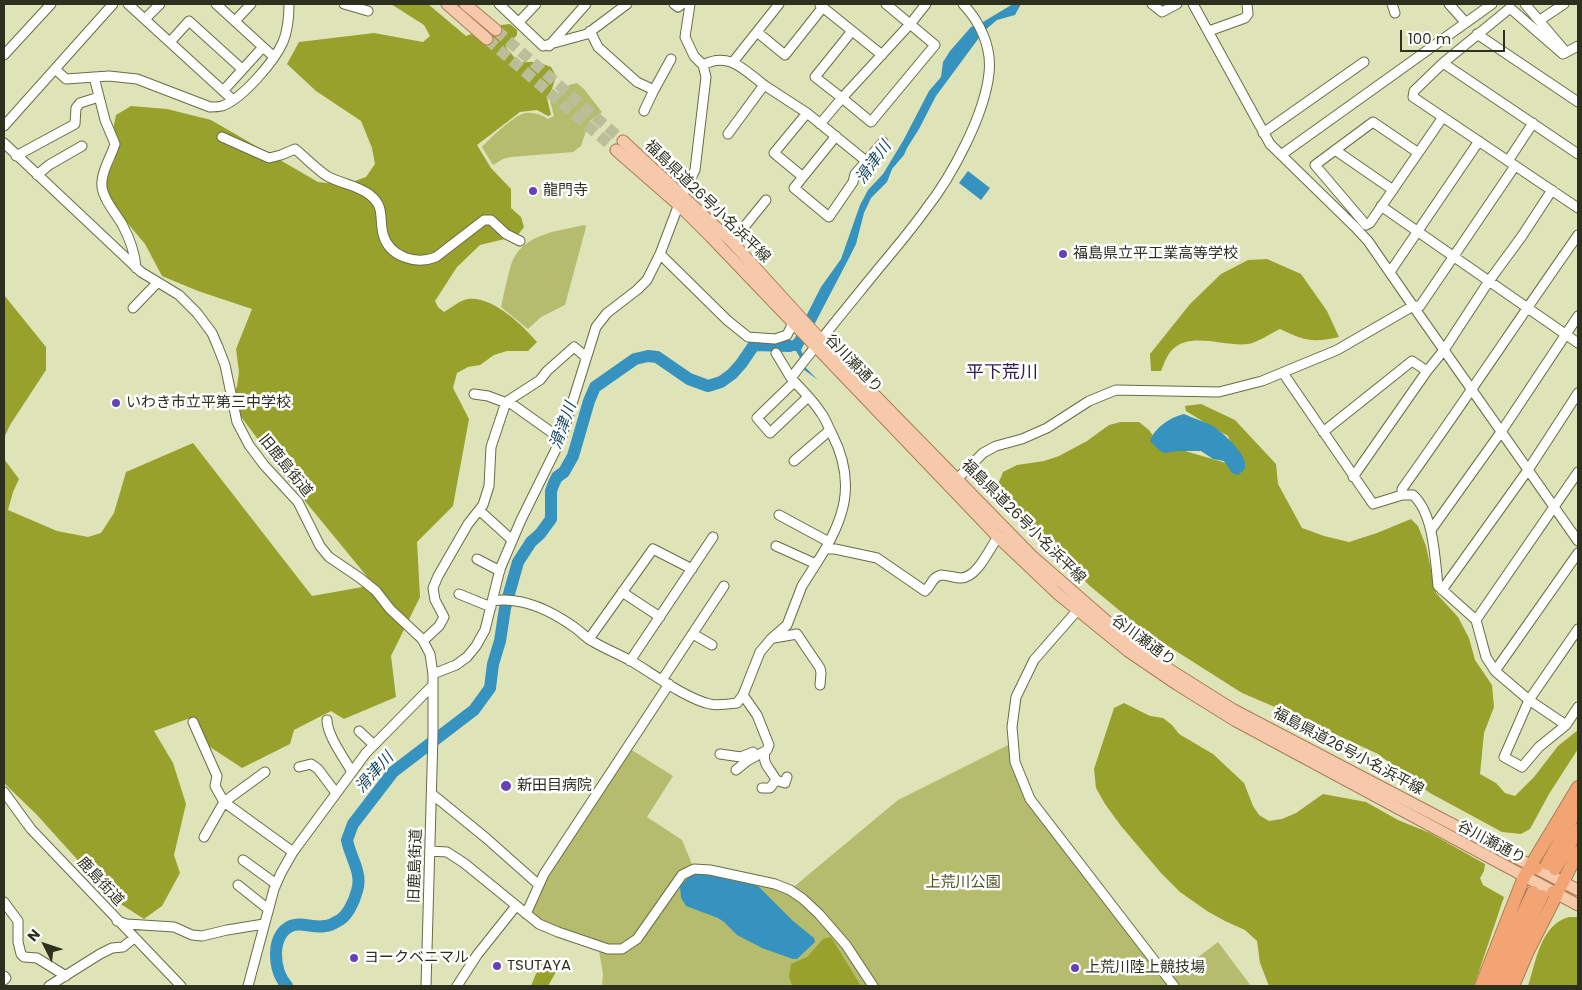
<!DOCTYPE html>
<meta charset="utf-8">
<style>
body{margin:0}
#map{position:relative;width:1582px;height:990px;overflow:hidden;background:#dee3b8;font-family:Poppins,sans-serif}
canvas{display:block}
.frame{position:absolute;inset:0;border:5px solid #2e301f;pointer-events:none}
.north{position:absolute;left:20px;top:920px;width:50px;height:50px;-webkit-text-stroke:4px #fff;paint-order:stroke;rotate:311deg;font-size:14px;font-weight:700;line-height:20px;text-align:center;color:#2e301f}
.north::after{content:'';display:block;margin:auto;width:18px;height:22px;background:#2e301f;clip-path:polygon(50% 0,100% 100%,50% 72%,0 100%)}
.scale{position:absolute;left:1400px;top:30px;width:105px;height:22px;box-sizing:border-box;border:2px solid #2e301f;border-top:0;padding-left:6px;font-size:15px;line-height:18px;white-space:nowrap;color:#2e301f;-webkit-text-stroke:4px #fff;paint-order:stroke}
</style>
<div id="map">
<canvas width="1582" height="990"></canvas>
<div class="frame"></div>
<div class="north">N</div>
<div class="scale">100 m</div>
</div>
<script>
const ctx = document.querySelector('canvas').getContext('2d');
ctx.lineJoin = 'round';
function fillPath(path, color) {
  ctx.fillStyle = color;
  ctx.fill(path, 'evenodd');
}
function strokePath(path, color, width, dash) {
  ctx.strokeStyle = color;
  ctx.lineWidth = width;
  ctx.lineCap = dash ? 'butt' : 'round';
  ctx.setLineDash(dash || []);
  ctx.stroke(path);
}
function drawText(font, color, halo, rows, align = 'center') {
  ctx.font = font + ' Poppins,"Noto Sans JP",sans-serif';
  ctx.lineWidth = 5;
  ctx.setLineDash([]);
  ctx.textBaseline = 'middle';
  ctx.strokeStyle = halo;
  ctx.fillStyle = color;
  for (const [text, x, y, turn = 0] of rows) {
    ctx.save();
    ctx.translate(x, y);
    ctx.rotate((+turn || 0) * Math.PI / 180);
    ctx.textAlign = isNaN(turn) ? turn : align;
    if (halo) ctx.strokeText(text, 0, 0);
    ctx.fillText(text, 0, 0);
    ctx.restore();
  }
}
const green = new Path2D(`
 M577,83L584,89L602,112L589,122L581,146L573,152L511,157L503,159L493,165L482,147C489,139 512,118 522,114C531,111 540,114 548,119L554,116L550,101L569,85Z
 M585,225L586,227L565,305L541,317L528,329L501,307C504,293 507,279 511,265C521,234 557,231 585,225Z
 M1012,743L1021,780L1169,979L1218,942L1251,986H602L603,974L598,945L526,914L539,885L627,747L673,776L647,817L682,840L694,869L790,890L898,800Z`);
const forest = new Path2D(`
 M391,4H428L466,36L471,34L485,43L501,25L510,24L517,30V35L506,47L518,62H538L551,67L556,76L552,89L547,98L551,115L548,116L537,110L520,112L477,145L491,168L511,189V208L521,217L524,227L517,236L480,245L457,267L435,301L438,307L444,312C451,308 460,300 468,299C491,295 523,325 537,342L528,351H507L494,355L480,365L468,367L457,373L453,388L469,419L453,506L417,542L420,597L391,656L396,697L344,719L331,711L294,730L290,744L242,768L210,747L193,717L154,731L173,763L186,804L174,855L180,873L162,906L144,919L113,899L37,815L4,783V459L19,479L13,492L8,510L57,531L88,537L101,533L114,513L126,472L193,443L312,596L374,585L263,450V446L239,414L233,396L237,386L239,372L236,349L252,309L198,291L162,276L145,244L119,213L104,183L115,159L117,146L112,135L116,115L131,106L167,109L211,120L318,182L344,185L366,177L375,164L372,148L361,121L316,91L287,64L299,42L374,33L423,42L430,36L424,25Z
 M1267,259L1301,274L1327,311L1339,337C1311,343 1306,341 1280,329C1271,333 1257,343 1248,344C1225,347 1190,331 1172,350C1167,355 1164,364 1161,371H1151L1150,354L1190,304L1221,274L1248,260Z
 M4,295L46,347V370L10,425L4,438Z
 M1201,404L1235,420L1276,464L1278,484L1302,528L1324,536L1349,542L1377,533L1411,519L1418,526L1426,546L1436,593L1458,617L1469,638L1475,660L1492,685L1494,707L1484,733L1480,774L1496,783L1505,793L1515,796L1534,777L1558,746L1578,730V749L1549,794L1530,829L1521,834L1502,832L1430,793L1378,754L1296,716L1242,693L1143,630L1090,586L1067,564L1039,533L1014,519L1001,498L999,482L1003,472L1017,465L1044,461L1059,456L1087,441L1109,425L1121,422H1139L1149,430L1158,443L1226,463L1234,454L1228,436L1212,427L1186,411L1185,406Z
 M1124,703L1150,716L1163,718L1172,725L1179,734L1213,754L1244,783L1253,806L1259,815L1269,821L1282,819L1296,813L1323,794L1366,802L1398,820L1430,833L1485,864L1484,871L1480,878L1483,885L1504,897L1474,986H1269L1260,963L1257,941L1245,930L1225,921L1207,911L1180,892L1161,873L1121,826L1105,804L1096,788L1094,769L1114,708Z
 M1569,917H1578V986H1528C1536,962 1540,925 1569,917Z
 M831,937L861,986H792L789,976L791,964L807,957L823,939Z
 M542,959L549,960L556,972L548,986H531Z`);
const water = new Path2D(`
 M1013,4H1021L1015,15L997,20L984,31L936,96L919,129L907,148L904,155L892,169L887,182L871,198L864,213L856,244L849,258L801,350L804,357L805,367L818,380L803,369L802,361L796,351L773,349V342H791L795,338L821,287L841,259L860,205L868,190L883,174L903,141L929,91L941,77L943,62L950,51L971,27L983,22Z
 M968,171L990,188L981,200L959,183Z
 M1184,414C1194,419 1204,421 1213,426C1222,432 1247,454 1245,466C1245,470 1241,472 1238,475L1232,473L1224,461L1213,459L1201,451H1179L1165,453L1160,451L1150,441C1155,427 1171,417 1184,414Z
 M696,874H703L758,886L793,921L814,938L815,942L797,959H793L762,948L737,935L724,922L718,918L686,906L681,898L680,886L690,876Z`);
const river = new Path2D(`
 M287,986C279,977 276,966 276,954C276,946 277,940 282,933C294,917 310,929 325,926C329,926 333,924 336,922C347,918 354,902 357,891C363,873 350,857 347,840L353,824L393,772L474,710L490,688L493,664L500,641L505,608L518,562L531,542L540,534L551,519V491L554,483L557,477L564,472L573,456L589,401L595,387L635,359L648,356L657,357L689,379L708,386L721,382L732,374L741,364L754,345L790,346`);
const majorTunnel = new Path2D(`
 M496,30L623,141
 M487,39L616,150`);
const minor = new Path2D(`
 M128,4L233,100
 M216,4L274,57
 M344,4L368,11
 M499,4L543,46L587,34L627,4
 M674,4L678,7L682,4
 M1152,4L1162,12L1177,4
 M1193,4L1270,144L1355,227L1368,241L1413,306H1420L1515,166
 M1392,4L1395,13
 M1449,4L1466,23
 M1525,4L1565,51
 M820,5L882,55
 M145,19L160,4
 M1540,20L1564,4
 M235,21L251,4
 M519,22L536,4
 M590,31L598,47L637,82L654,90L671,59
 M852,31L815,77L842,98L911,23L926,4
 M1209,31L1245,18L1248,14L1247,4
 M757,32L785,55L823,7
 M1477,34L1578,102
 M170,42L189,21L242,69
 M549,46L586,4
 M1578,46L1563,54L1510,8L1443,63L1414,91L1413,97L1578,208
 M4,55L51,4
 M733,62L779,4
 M1443,63L1578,154
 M703,65C729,51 744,70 764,85L728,134
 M55,69L66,79L109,76L137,79L210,107C214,107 218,107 222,106C242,99 274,62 283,42C288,30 289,17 289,4
 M94,77L105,120L115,144C111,157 103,168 102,181C100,196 115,212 122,224C129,237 135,253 136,268
 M764,85L807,113L866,161
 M223,91L263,47
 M644,111L654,90
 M820,124L842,98L871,122L935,45L886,4
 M4,126L113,4
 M1263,133L1364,62
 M836,136L794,188L829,217L853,182L855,174L883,142
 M222,137L269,158L281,155L295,149C305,157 316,169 327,176C341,184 358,185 370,195C385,207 379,217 383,234C389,257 416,265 436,257L484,220H491L506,234L520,241
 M4,143L141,272L179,295L197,313L212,333L218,347L225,365L237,422L249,445L264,465L298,502L320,546L329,557L360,578L376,591L390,609L422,639L430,654L433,674V734L426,986
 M1335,150L1393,190
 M1417,152L1373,122L1315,165L1366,225L1370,223L1443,117
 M1281,155L1492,4
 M16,156L75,124L76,108L80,103L99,97
 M1508,161L1533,123
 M37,175L49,165L82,146
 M803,177L774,153L807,113
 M1381,206L1578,343
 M732,242L766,200
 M660,254L727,320L748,337L775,339L787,335L793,323
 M1390,272L1479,141
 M133,308L157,283
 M776,353L791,378
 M1283,373L1373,504L1402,495H1413C1434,514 1435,559 1438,586L1476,620L1486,657L1495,671L1529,700L1566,725L1578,707
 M794,382L757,418L770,433L808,397
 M474,394L488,396L504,402H509L561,439
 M1323,432L1412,361L1427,371
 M794,461L830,430
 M1353,477L1427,371L1444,350L1489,281L1522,236L1552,190
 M953,483L983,453L996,446L1022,439L1047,428L1089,401L1116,390L1219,392L1262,381L1337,350L1413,306L1578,541
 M1402,495V489C1462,405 1519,319 1578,235
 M479,510L512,540
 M779,515L829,542
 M1431,530L1501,432L1578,316
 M776,546L816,564C845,520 857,483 832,434C828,427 826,419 821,413C813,400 801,389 791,378C819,341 849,305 879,268C895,249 911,230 926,209C952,176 985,114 989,73C992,47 980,22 963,4
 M826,549H835L877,558L925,591C932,585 931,578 941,575C947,575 955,578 961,578C978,577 989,549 998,537
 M477,559L500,571
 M1442,590L1528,470L1578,393
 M622,592L660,617
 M459,594L491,607
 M492,601C521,596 550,610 574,627C580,631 585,637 592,641C605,649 619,654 633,662C653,674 687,699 710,704C718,706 728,704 737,703L743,695L760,652L771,639L787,625L802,586L816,564
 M1082,605L1034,660L1016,697L1012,727L1015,762L1030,799L1174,986
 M1476,620L1578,472
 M693,634L712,645
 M774,638L797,634L820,668L821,673L820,685
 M589,639L653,549L692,569
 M423,641L439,626L444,617L435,600L433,588L438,576L468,524L483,505L489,486L491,447L506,402L540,380L547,371L574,347L586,357
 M630,661L713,537
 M1495,671L1578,553
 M433,674L456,665L467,657L476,646L485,630L500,569L521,520L561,439L596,327L607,313L637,290L647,280L660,254L682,196L695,170L706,77L703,65L694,56L685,37L690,4
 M662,680L724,586
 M327,720C327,735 344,758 352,772
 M193,722L217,776L215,786L224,802L293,852
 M1566,725L1539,747L1522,767L1504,757L1529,700L1578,629
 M359,731L374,745
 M720,754L741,757L753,752
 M299,767L311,764L318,769L336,793
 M736,770L747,761L767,750L769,745L757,715L743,695
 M776,780L785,783L787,777
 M762,788H770L776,780C771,769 762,765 765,752
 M4,792L31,829L181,986
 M432,794L486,838L539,885
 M204,837L224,802L265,772
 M430,851L447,852L464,863L539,924L558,932L608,949H622L637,939L682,875L694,869L710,870L775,884L790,890L803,899L819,914L846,945L873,986
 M243,860L276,884
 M238,885L268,909
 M4,902L18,921V942L21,954L24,957L37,958L66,976
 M526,914L544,874L669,684
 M117,921L127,924L174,927L192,935L202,936L227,930L264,924
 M4,976L6,978L4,980
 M49,986L100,954L112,948L123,947L134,938
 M248,986L274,889L281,873L293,852L366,753L432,686
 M457,986L477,955L516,906`);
const major = new Path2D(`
 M447,4L487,39
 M465,4L496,30
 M623,141L732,242L821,340L1033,557L1119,632L1170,670L1232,709L1578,890
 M616,150L680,206L711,237L998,537L1058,594L1128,651L1178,685L1236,721L1578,905`);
const highway = new Path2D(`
 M1547,864L1578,807
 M1531,865L1578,787
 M1555,869L1578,830
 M1553,892L1557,891L1560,888L1578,852
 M1481,986L1524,877L1529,869L1536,868
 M1492,986L1505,951L1533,892
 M1502,986L1514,954L1542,896
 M1513,986L1528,951L1557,894`);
const markers = [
 [533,191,5,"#6741b9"],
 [1063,254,5,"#6741b9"],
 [116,403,5,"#6741b9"],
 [506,786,6,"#6741b9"],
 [354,958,5,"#6741b9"],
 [497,966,5,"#6741b9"],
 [1075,968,5,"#6741b9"]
];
const poiNames = [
 ["龍門寺",543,191],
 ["福島県立平工業高等学校",1073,254],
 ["いわき市立平第三中学校",126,403],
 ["新田目病院",517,786],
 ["ヨークベニマル",364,958],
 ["TSUTAYA",507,966],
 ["上荒川陸上競技場",1085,968]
];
const streetNames = [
 ["福島県道26号小名浜平線",707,202,44],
 ["谷川瀬通り",853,364,46],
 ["旧鹿島街道",285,466,51],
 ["福島県道26号小名浜平線",1023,522,45],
 ["谷川瀬通り",1143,641,36],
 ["福島県道26号小名浜平線",1348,752,28],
 ["谷川瀬通り",1491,843,28],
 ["旧鹿島街道",416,866,-88],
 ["鹿島街道",100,882,47]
];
const parkNames = [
 ["上荒川公園",963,883]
];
const waterNames = [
 ["滑津川",874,163,-54],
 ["滑津川",564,426,-70],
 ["滑津川",375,773,-48]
];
const quarterNames = [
 ["平下荒川",1002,373]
];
fillPath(green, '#b5bc6d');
fillPath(forest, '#99a12d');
fillPath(water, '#3693bf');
strokePath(river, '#3693bf', 12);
strokePath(majorTunnel, '#bbbf99', 11, [11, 5.5]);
strokePath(minor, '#696d46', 11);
strokePath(major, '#ad7c56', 13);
strokePath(highway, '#ad7c56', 14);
strokePath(minor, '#fff', 9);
strokePath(major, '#f7c9ab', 11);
strokePath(highway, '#f2a573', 12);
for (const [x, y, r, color] of markers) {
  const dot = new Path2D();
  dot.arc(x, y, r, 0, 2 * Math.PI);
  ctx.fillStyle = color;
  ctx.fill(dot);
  strokePath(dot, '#fff', 2);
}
drawText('15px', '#2e301f', '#fff', poiNames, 'left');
drawText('15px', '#2e301f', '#fff', streetNames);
drawText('15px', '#4d5023', '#fff', parkNames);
drawText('italic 16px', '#184a62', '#fff', waterNames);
drawText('18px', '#2d1b55', '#fff', quarterNames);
</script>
